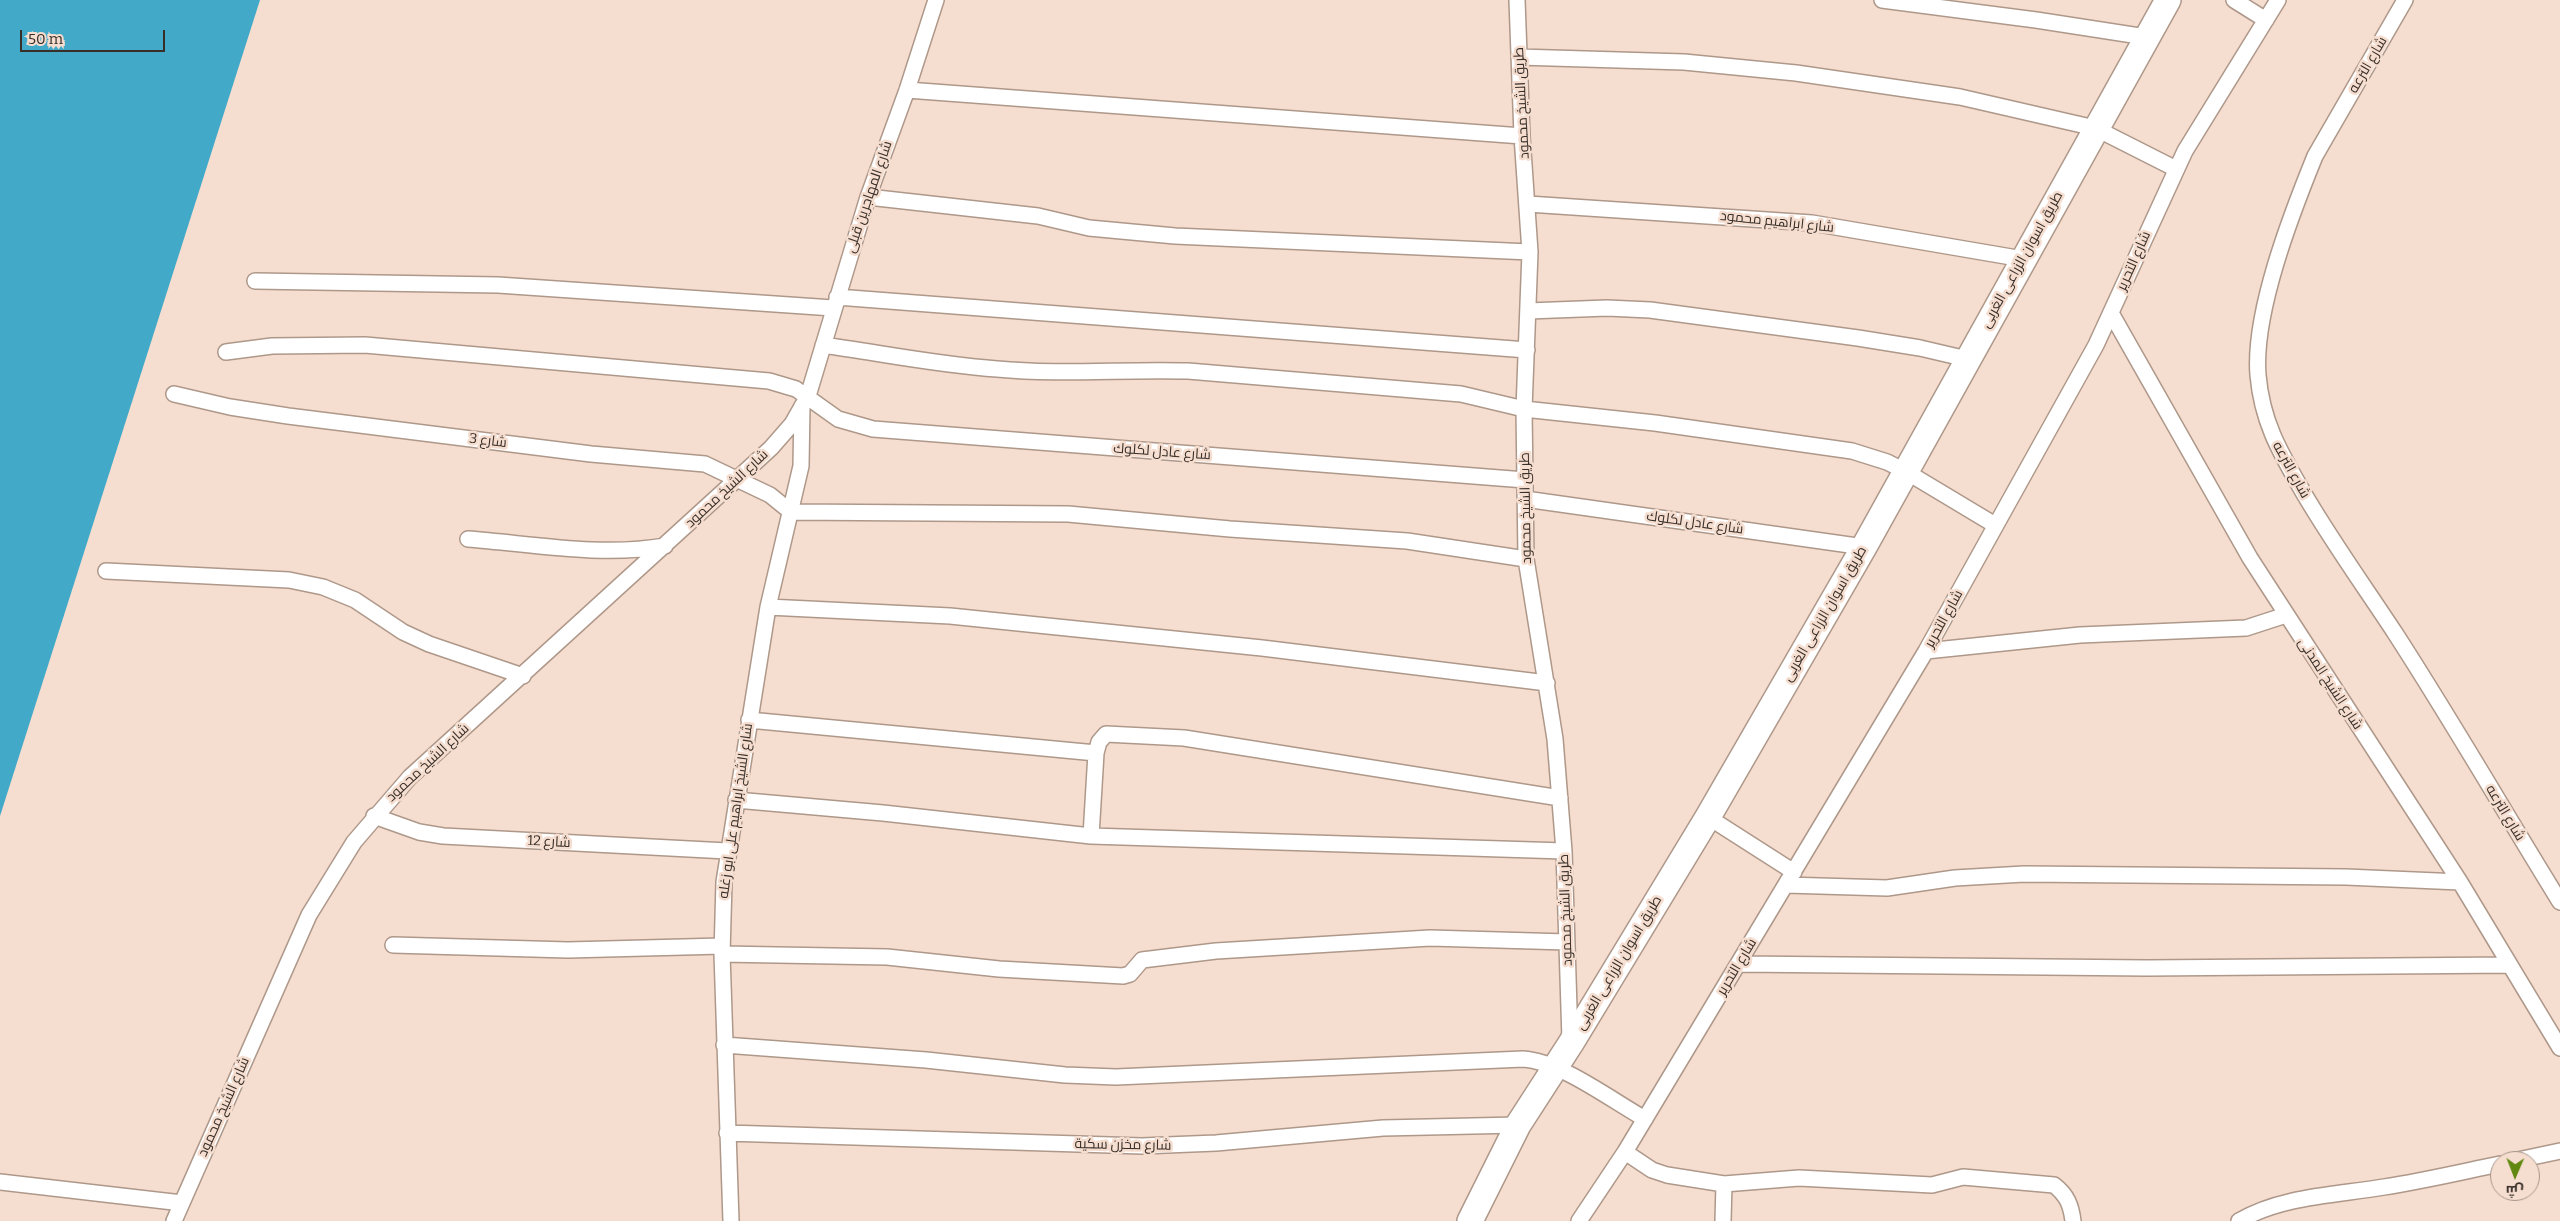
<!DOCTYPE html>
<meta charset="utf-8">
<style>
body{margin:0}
#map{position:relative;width:2560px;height:1221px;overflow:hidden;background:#f5ddcf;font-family:Bitter,Cairo,serif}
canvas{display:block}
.north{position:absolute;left:2490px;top:1151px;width:50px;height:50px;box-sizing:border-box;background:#f5ddcf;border:1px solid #a9978d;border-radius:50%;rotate:181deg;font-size:14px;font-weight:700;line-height:20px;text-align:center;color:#382f29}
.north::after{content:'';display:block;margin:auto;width:18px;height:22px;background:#618810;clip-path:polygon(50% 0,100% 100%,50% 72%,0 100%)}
.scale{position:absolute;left:20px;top:30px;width:145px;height:22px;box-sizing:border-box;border:2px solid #382f29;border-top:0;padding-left:6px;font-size:15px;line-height:18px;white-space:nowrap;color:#382f29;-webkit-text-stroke:4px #f5ddcf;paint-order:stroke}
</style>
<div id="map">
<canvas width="2560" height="1221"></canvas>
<div class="north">ش</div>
<div class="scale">50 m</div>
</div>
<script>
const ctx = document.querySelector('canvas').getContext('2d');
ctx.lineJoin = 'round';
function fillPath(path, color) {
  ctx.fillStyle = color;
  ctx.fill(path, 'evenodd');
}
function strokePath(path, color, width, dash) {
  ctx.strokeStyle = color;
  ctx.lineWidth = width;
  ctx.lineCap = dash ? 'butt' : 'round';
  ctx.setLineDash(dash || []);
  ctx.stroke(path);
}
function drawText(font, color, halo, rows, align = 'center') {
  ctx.font = font + ' Bitter,Cairo,serif';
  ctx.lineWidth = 5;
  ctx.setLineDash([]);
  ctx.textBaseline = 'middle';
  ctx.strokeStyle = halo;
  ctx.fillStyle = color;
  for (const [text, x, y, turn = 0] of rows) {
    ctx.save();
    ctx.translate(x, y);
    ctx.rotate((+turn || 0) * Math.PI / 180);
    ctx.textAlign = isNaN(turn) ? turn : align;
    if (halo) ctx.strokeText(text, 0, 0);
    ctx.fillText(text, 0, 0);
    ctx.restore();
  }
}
const water = new Path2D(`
 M0,0H260L0,816Z`);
const street = new Path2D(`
 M1517,0L1522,136L1530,252L1524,409L1526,559L1555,739L1564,851L1570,1040
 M1882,0L2036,20L2146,37
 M2234,0L2266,20
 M2405,0L2315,156C2291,215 2253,313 2258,375C2262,422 2280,452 2303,492C2331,540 2364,586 2395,633C2452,721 2505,813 2560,902
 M1519,57L1684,62L1796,73L1960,97L2095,128L2176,169
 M907,90L1522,136
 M868,197L1038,216L1089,228L1175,236L1530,252
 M1528,204L1812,223L2023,259
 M255,281L498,285L833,308
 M837,297L1527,350
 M1528,311L1607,308L1650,310L1858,338L1920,348L1967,359
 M2111,313L2250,558L2460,882L2560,1048
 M823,345C880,353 939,365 997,369C1060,375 1124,369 1188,371L1461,394L1524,409L1655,423L1852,451L1887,462L1905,471L1995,525
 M226,352L272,346L365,345L769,381L796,389L838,419L873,429L1525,480
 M174,394L230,407L288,416L591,454L705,464L770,495L791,512L1068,514L1230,529L1407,541L1526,559
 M1525,499L1864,547
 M468,539C533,544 601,557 665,546
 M106,571L289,580L323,587L355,600L403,632L429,644L523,676
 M768,607L950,616L1262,648L1547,683
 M1926,651L2080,635L2246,628L2286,615
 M749,720L1096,753
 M736,800L883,813L1091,836L1564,851
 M374,816L419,832L443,836L727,851
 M1708,817L1794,872
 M1091,836L1096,753L1099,742L1106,734L1184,738L1560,798
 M1786,885L1887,888L1955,878L2024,874L2346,877L2460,882
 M393,945L568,950L722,946
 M722,954L887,957L999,969L1123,976L1130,974L1142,960L1216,951L1430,938L1567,942
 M1739,964L2147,968L2510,965
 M724,1045L926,1060L1065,1075L1116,1077L1523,1059C1560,1061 1611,1100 1645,1119
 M727,1133L1142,1146L1216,1143L1383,1128L1518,1125
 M1625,1152L1652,1170L1667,1175L1724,1184L1799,1178L1932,1185L1963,1177L2054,1185C2067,1195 2071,1205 2073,1221
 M2513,1161L2560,1151
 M0,1182L182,1203
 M174,1221L309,915L354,842L410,777L771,448L792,424L808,396L868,197L907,90L936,0
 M731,1221L722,954L724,882L768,607L801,466L802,406
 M1579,1221L1625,1152L1926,651L2096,345L2185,151L2278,0
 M1723,1221L1724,1184
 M2239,1221C2281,1196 2337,1195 2384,1187C2423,1181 2461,1172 2500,1164`);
const primary = new Path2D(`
 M1470,1221L1518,1125L1571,1043L1708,817L1864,547L2168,0`);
const streetNames = [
 ["شارع الترعه",2368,65,-60],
 ["طريق الشيخ محمود",1522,103,-93],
 ["شارع المهاجرين قبلى",869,197,-71],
 ["شارع ابراهيم محمود",1777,222,6],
 ["طريق اسوان الزراعى الغربى",2022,260,-61],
 ["شارع التحرير",2134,261,-66],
 ["شارع 3",488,441,7],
 ["شارع عادل لكلوك",1162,452,4],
 ["شارع الترعه",2291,470,61],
 ["شارع الشيخ محمود",727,489,-43],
 ["طريق الشيخ محمود",1526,508,-91],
 ["شارع عادل لكلوك",1695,523,8],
 ["طريق اسوان الزراعى الغربى",1825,614,-60],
 ["شارع التحرير",1944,619,-61],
 ["شارع الشيخ المدنى",2330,684,57],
 ["شارع الشيخ محمود",428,763,-43],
 ["شارع الشيخ ابراهيم على ابو زغله",736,811,-82],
 ["شارع الترعه",2505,813,59],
 ["شارع 12",549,842,3],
 ["طريق الشيخ محمود",1566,910,-92],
 ["طريق اسوان الزراعى الغربى",1619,963,-59],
 ["شارع التحرير",1737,967,-59],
 ["شارع الشيخ محمود",224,1107,-66],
 ["شارع مخزن سكية",1123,1145,1]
];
fillPath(water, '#42a9c8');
strokePath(street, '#ae988a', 18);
strokePath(primary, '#ae988a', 28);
strokePath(street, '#fff', 15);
strokePath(primary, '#fff', 25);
drawText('14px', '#382f29', '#f5ddcf', streetNames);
</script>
